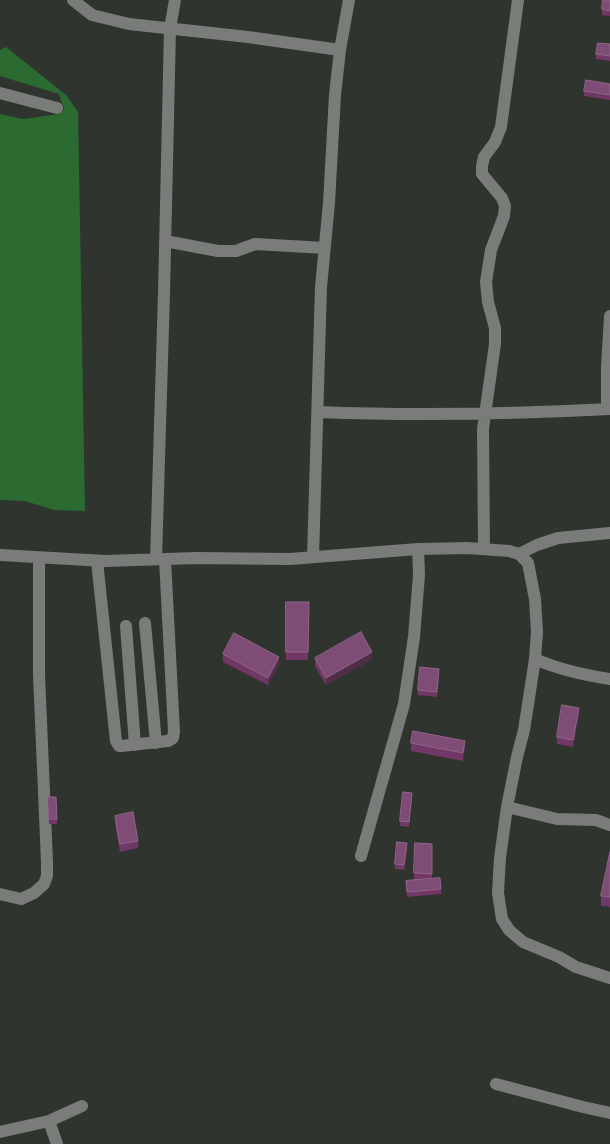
<!DOCTYPE html>
<style>
body{margin:0}
canvas{display:block;background:#2f342f}
</style>
<canvas width="610" height="1144"></canvas>
<script>
const ctx = document.querySelector('canvas').getContext('2d');
ctx.lineJoin = 'round';
function fillPath(path, color) {
  ctx.fillStyle = color;
  ctx.fill(path, 'evenodd');
}
function strokePath(path, color, width, dash) {
  ctx.strokeStyle = color;
  ctx.lineWidth = width;
  ctx.lineCap = dash ? 'butt' : 'round';
  ctx.setLineDash(dash || []);
  ctx.stroke(path);
}
const forest = new Path2D(`
 M6,47L66,95L78,112L85,511L54,510L25,501L0,500V114L23,119L60,114L64,109L59,94L0,76V50Z`);
const minor = new Path2D(`
 M73,0L92,15L129,24L248,37L340,50
 M0,93L57,108
 M165,241L218,251H236L255,244L325,248
 M607,409V367L610,316
 M319,412C416,416 513,414 610,409
 M484,549L483,429L495,344V328L488,302L486,282L491,250L504,216L505,206L502,198L482,174V166L484,157L495,142L501,127L518,0
 M519,554L537,545L558,538L610,533
 M0,555L105,561L197,558L290,559L418,549L467,548L509,551L519,554L528,563L535,599L537,632L535,659C560,670 583,675 610,679
 M313,557L321,287L329,203L335,95L340,50L349,0
 M156,559L164,293L170,29L175,0
 M97,561L116,741L119,746H121L168,741L173,738L174,732L165,559
 M145,623L156,743
 M126,626L135,745
 M535,659L524,730L517,757L507,807L500,858L498,893L502,919L509,930L523,942L559,957L576,967L610,978
 M507,807L557,819L596,820L610,825
 M361,856L404,704L414,637L419,575L418,549
 M0,894L21,899L34,893L44,884L47,876V863L39,674V558
 M496,1084L583,1107L610,1113
 M49,1121L57,1144
 M0,1132L49,1121L82,1106`);
const wall = new Path2D(`
 M610,0V16L602,15V9Z
 M610,44V61L596,59V54Z
 M610,84V100L584,96V91Z
 M286,602H309L308,660H286Z
 M223,654L279,665L268,685L223,662Z
 M315,658L372,659L326,685L315,666Z
 M439,674L437,697L418,695V690Z
 M579,716L573,747L557,744V737Z
 M411,743L465,749L463,761L411,751Z
 M48,797L57,819V824H49Z
 M412,798L409,827L400,826V821Z
 M115,816L138,841V848L120,852L115,824Z
 M415,843L432,844V879L441,889V894L407,897L406,881L414,880Z
 M407,848L404,870L395,869V864Z
 M610,852V907L601,906V896Z`);
const shadedWall = new Path2D(`
 M372,652V659L326,685V678Z
 M279,657V665L268,685V678Z
 M579,708V716L573,747V740Z
 M465,741V749L463,761V753Z`);
const building = new Path2D(`
 M603,0H610V11L602,9Z
 M598,43L610,44V56L596,54Z
 M586,80L610,84V95L584,91Z
 M286,602H309L308,652H286Z
 M361,632L372,652L326,678L315,658Z
 M234,633L279,657L268,678L223,654Z
 M420,667L439,669L437,692L418,690Z
 M562,705L579,708L573,740L557,737Z
 M413,731L465,741L463,753L411,743Z
 M403,792L412,793L409,822L400,821Z
 M48,797H56L57,819H49Z
 M133,812L138,841L120,844L115,816Z
 M397,842L407,843L404,865L395,864Z
 M415,843L432,844V874L414,873Z
 M610,852V897L601,896Z
 M440,878L441,889L407,892L406,881Z`);
fillPath(forest, '#2b6b31');
strokePath(minor, '#797c79', 12);
fillPath(wall, '#713766');
fillPath(shadedWall, '#512d4a');
fillPath(building, '#7e4c75');
strokePath(building, '#906688', 1);
</script>
